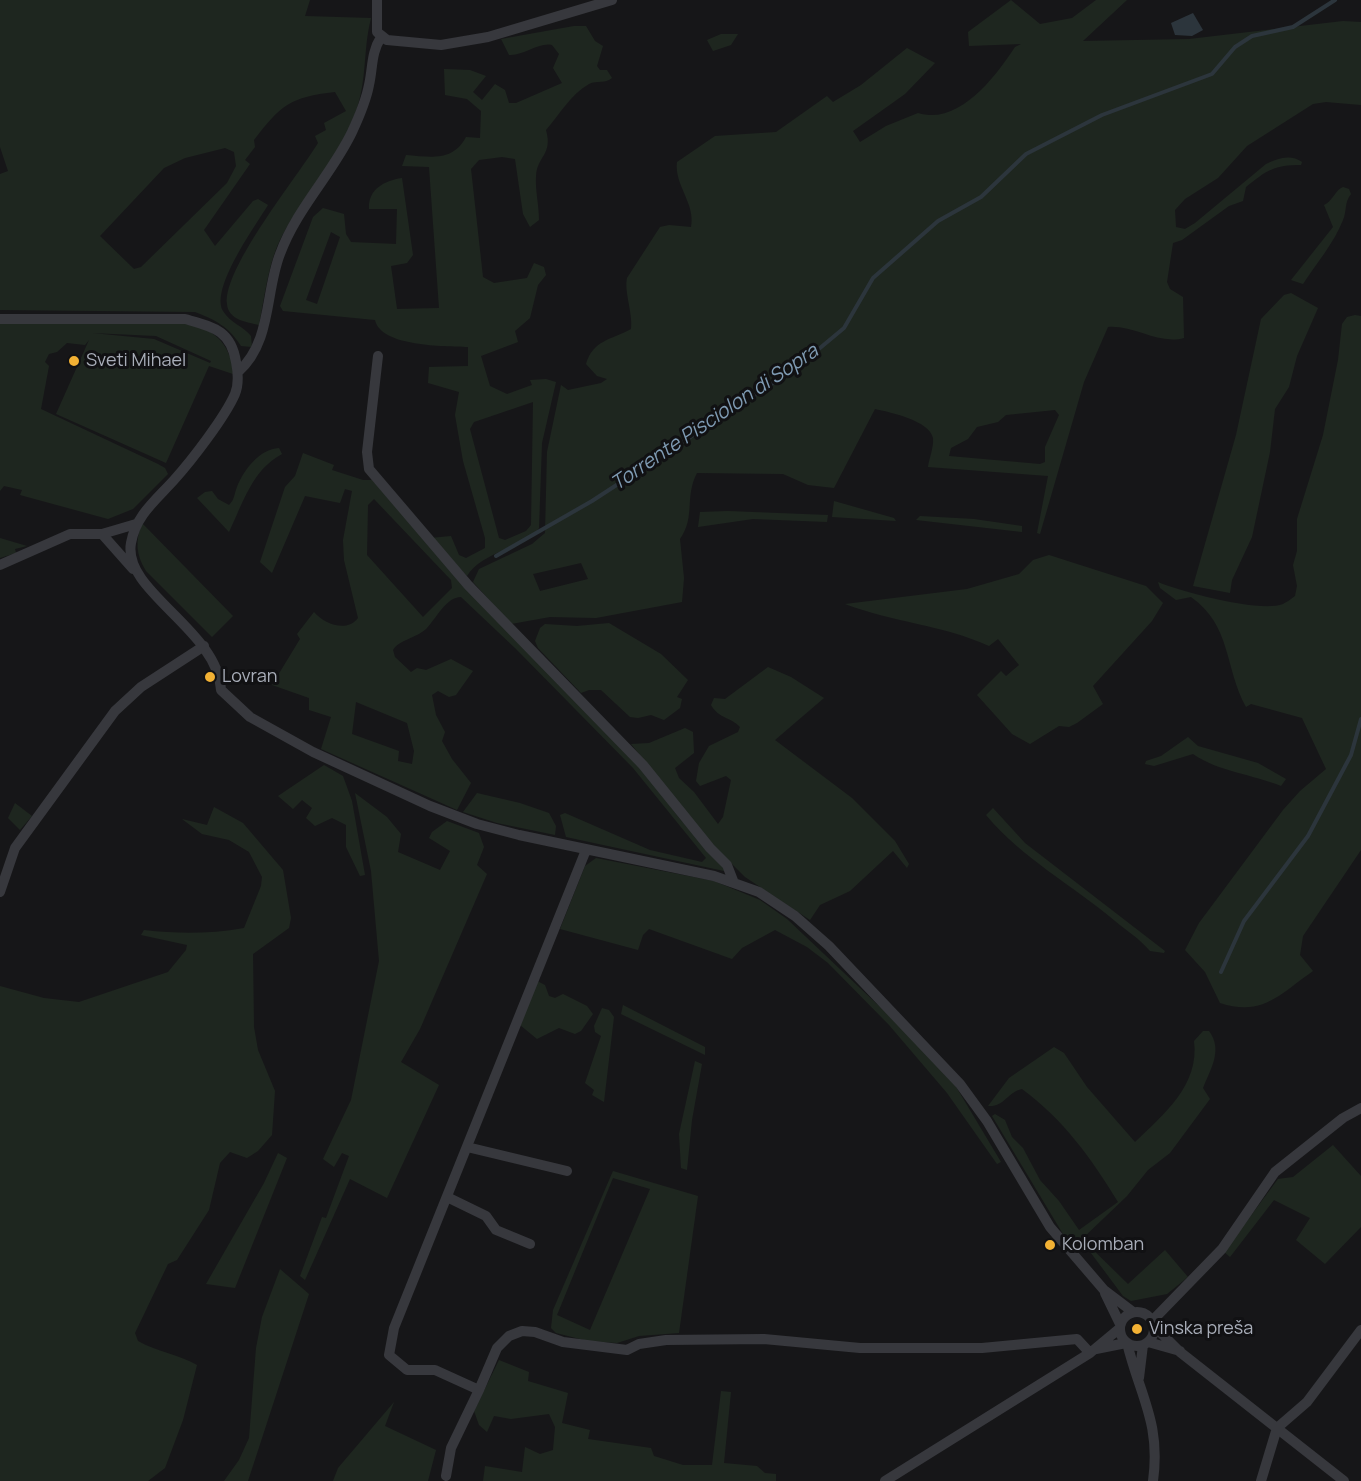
<!DOCTYPE html>
<meta charset="utf-8">
<style>
body{margin:0}
canvas{display:block;background:#161618}
</style>
<canvas width="1361" height="1481"></canvas>
<script>
const ctx = document.querySelector('canvas').getContext('2d');
ctx.lineJoin = 'round';
function fillPath(path, color) {
  ctx.fillStyle = color;
  ctx.fill(path, 'evenodd');
}
function strokePath(path, color, width, dash) {
  ctx.strokeStyle = color;
  ctx.lineWidth = width;
  ctx.lineCap = dash ? 'butt' : 'round';
  ctx.setLineDash(dash || []);
  ctx.stroke(path);
}
function drawText(font, color, halo, rows, align = 'center') {
  ctx.font = font + ' Manrope,sans-serif';
  ctx.lineWidth = 6;
  ctx.setLineDash([]);
  ctx.textBaseline = 'middle';
  ctx.strokeStyle = halo;
  ctx.fillStyle = color;
  for (const [text, x, y, turn = 0] of rows) {
    ctx.save();
    ctx.translate(x, y);
    ctx.rotate((+turn || 0) * Math.PI / 180);
    ctx.textAlign = isNaN(turn) ? turn : align;
    if (halo) ctx.strokeText(text, 0, 0);
    ctx.fillText(text, 0, 0);
    ctx.restore();
  }
}
const green = new Path2D(`
 M0,0H310L305,16L371,18C363,50 367,78 357,108C341,155 305,193 282,236C268,262 265,296 259,325C247,322 228,320 227,304C223,268 298,176 318,143L315,136L326,130L324,123L346,111L335,92C290,97 281,105 254,140L255,147L245,160L250,164L204,230L215,246L253,201L258,199L268,205C256,225 210,288 223,311C230,323 243,326 251,336L252,347L241,346C229,327 216,320 195,312L0,310V174L8,171L0,147ZM225,148L234,152L236,166L227,183L141,267L134,269L100,236L164,168L185,158Z
 M1011,0L1040,24L1072,18L1096,0H1127L1083,41L1189,39L1343,21L1361,22V105L1326,102L1313,104L1247,146L1218,178L1185,199L1175,210L1176,227L1185,229L1195,223L1266,164C1278,158 1291,154 1302,162L1301,165C1274,165 1267,170 1246,187L1243,201L1229,206L1182,240L1173,243L1167,282L1170,289L1183,297L1184,338C1158,345 1135,325 1108,327L1084,382L1040,534L1037,533L1048,476L928,467C929,459 934,447 933,438C930,421 890,412 875,409L834,488L808,485L783,474L697,473C684,498 696,516 680,539L684,578L682,602L596,618L550,617L511,624L473,582L479,569L532,544L545,533L547,452L561,385L568,390L601,383L607,379L597,376L586,364C593,340 611,340 631,329C633,313 624,292 627,278L660,227L669,225L691,227C696,204 674,185 677,162L715,136L776,132L827,96L833,102L861,85L907,48L935,63L905,94L853,131L860,142L886,126L918,113C959,126 996,76 1015,47L1021,44L969,46L968,32ZM1055,410L1059,415L1045,447V462L1040,464L949,456L951,448L968,439L977,427L998,422L1006,415ZM581,563L588,579L540,591L533,574Z
 M574,26H586L595,41L603,46L597,66L600,70H607L612,78C605,84 597,80 589,84C571,94 559,115 546,130C553,155 537,156 536,176C535,190 539,205 539,220L530,227L523,214L515,159L502,157L479,160L471,169L483,277L494,283L527,278L534,263L544,267L546,275L538,285L530,318L515,331L518,342L481,356L490,386L507,394L532,385L530,380L546,379L556,382L542,443L539,528C529,546 482,551 467,576L430,538L451,536L459,555L466,558L485,548V538L463,461L455,415L459,392L428,383L429,367L468,366V347C445,346 381,347 375,320L283,311L280,306L313,217L323,208L344,214L346,234L351,242L396,244L397,209H369C368,189 384,181 402,178L413,255L407,263L391,266L397,309L439,308L429,167L402,166L406,155C430,157 453,162 466,137L480,138L481,111L467,99L445,95L444,69L470,70L486,76L473,92L482,100L495,84L505,90L509,103H516L562,83L553,68L559,54L552,45C538,42 524,56 509,55L501,39ZM331,232L340,237L317,304L306,300ZM533,402L531,525L526,531L505,540L499,538L470,429L474,422Z
 M721,34H738L731,45L713,51L707,40Z
 M1343,187L1349,189L1351,194C1344,203 1347,211 1343,220C1334,243 1316,264 1303,284L1291,280L1333,227L1324,205C1333,201 1335,190 1343,187Z
 M1291,293L1318,308L1297,356L1289,387L1275,409L1270,452L1252,537L1232,580L1230,593L1193,586L1236,435L1261,319L1284,295Z
 M1355,315L1361,316V850L1303,936L1300,955L1313,971C1280,994 1263,1017 1220,1003L1205,972L1185,950L1199,923L1283,810L1300,791L1326,769L1302,718L1251,704L1246,707C1224,667 1232,626 1191,597L1176,600L1160,588L1158,582C1182,592 1260,613 1283,604C1287,602 1291,599 1295,596L1297,586L1293,565L1297,551V519L1323,435L1338,360L1342,324L1347,317Z
 M0,322L197,324C224,339 227,345 236,375L209,366L166,463L56,414L89,340L85,345L67,343L57,352L49,354L45,362L49,366L41,409L158,464L165,468L168,474L133,509L108,519L20,495L22,490L4,486L0,491ZM92,333L156,336L211,361L210,363L154,339Z
 M279,448L282,454C252,470 243,503 229,532L197,498L205,492L212,491L218,499L229,505C235,499 234,494 237,487C244,469 260,449 279,448Z
 M303,453L334,465L332,470L363,480H372L643,771L680,819L724,868V871L566,837L560,815L565,813L650,850L702,862L706,858L633,768L516,649L461,597C446,597 436,619 426,629C416,638 399,640 393,650L395,657L411,672L417,668L426,670L451,659L473,671L456,695L449,697L438,691L432,695L436,715L445,732L442,741L452,759L471,783L457,810L321,749L331,717L309,710V698L272,685L300,639L297,634L314,612C324,624 347,633 358,618L344,560L343,540L352,491L345,489L340,503L305,496L272,573L260,562L285,487L295,476ZM374,499L451,580L452,588L423,617L367,555L368,505ZM356,702L407,723L414,751L412,764L398,761L399,751L352,734Z
 M834,501L894,518L896,521L832,517Z
 M728,511L828,515L827,522L753,519L698,527L700,512Z
 M920,516L974,519L1022,526V532L916,520Z
 M142,523L233,616L212,637L146,571C136,555 135,541 142,523Z
 M0,538L27,546L15,549L16,553L0,558Z
 M1049,555L1146,586L1163,603L1152,621L1093,686L1103,704L1077,723L1069,727L1059,726L1030,744L1012,734L977,695L1001,671L1006,676L1019,665L998,639L989,646C943,625 892,622 845,604L967,589L1019,574L1033,560Z
 M609,623L661,654L688,680L677,697L682,699L680,708L664,720L651,715L638,718L630,717L601,690H589L581,693L538,648L535,641L540,628L545,624L577,626Z
 M768,667L791,677L824,698L775,740L852,798L895,841L909,864L907,868L893,851L850,891L820,905L810,920L745,877L713,845L631,744L649,743L685,728L693,732L694,753L675,768L679,778L694,792L718,824L723,817L731,780L726,776L700,786L696,781L699,763L709,746L738,732L740,727C731,717 719,719 711,705L714,698L725,699Z
 M1188,737L1198,746L1258,763L1286,779L1281,786C1252,774 1219,772 1193,754L1154,766L1145,764L1146,761L1161,756Z
 M324,765L343,776L352,801L365,875L360,876L346,847V825L332,818L315,826L306,818L312,808L302,800L293,809L278,796Z
 M355,793L387,817L401,834L398,852L440,870L450,851L429,838L432,832L447,821L479,833L484,847L477,865L487,874L420,1029L401,1062L439,1085L387,1198L350,1179L305,1280L300,1276L322,1217L326,1218L349,1156L342,1153L334,1167L323,1159L351,1100L379,961L371,871Z
 M477,793L520,803L549,813L556,826L555,835L497,823L463,812Z
 M15,803L32,816L20,830L8,818Z
 M214,807L243,823L283,870L291,918L289,928L253,954L254,1027L258,1050L275,1091L272,1135L258,1151L247,1158L230,1152L220,1163L209,1210L177,1260L168,1264L135,1333L138,1341C157,1352 178,1354 197,1365L183,1420L165,1468L148,1481H0V986L44,998L79,1002L168,972L186,950L187,945L141,935L144,930C178,934 210,934 244,928L261,886L262,877L249,852L229,840L202,834L182,819L207,825Z
 M993,808L1025,843L1165,951L1164,953L1150,951C1140,939 1127,931 1115,921C1072,885 1022,858 986,815Z
 M596,858L714,881L760,900L787,919L897,1023L955,1085L1001,1162L997,1164L947,1093L889,1025L828,963L807,947L775,930L742,948L732,959L649,929L643,935L638,950L560,929L585,866Z
 M537,981L545,985L549,996L555,998L563,994L587,1006L593,1014L581,1031L575,1034L559,1028L537,1039L520,1025Z
 M623,1005L705,1047V1055L621,1014Z
 M602,1008L609,1010L614,1017L604,1102L592,1095L594,1090L585,1083L601,1036L595,1032L594,1026Z
 M1203,1031H1209C1223,1050 1211,1068 1203,1088L1210,1099L1170,1153L1148,1170L1127,1196L1082,1239L1128,1284L1165,1250L1188,1277L1167,1294L1131,1301L1123,1296L1085,1245L1066,1239L992,1116L995,1114L1005,1120L1012,1137L1023,1148L1040,1180L1059,1201L1079,1230L1118,1202C1092,1159 1063,1119 1022,1089C1007,1092 1005,1107 988,1106L1009,1078L1054,1047L1064,1053L1087,1087L1135,1142C1163,1115 1200,1085 1194,1041Z
 M695,1061L702,1064L692,1120L687,1170L681,1168L679,1134Z
 M1333,1145L1361,1176V1227L1325,1264L1296,1240L1310,1218L1274,1200L1230,1257L1224,1252L1278,1179L1293,1177Z
 M278,1153L287,1158L235,1288L206,1284L264,1183Z
 M613,1171L698,1196L679,1333L639,1336L617,1343L588,1341L556,1333L551,1328L553,1310ZM613,1178L650,1189L590,1330L557,1315Z
 M280,1269L309,1294L248,1481H224L239,1460L249,1438L256,1348L262,1317Z
 M499,1360L529,1372L528,1381L568,1393L562,1423L590,1430L588,1439L651,1448L654,1456L683,1465H712L721,1391L731,1392L724,1463L757,1466L765,1473L776,1474V1481H483L485,1466L522,1472L525,1447L540,1454L553,1450L555,1427L549,1414L511,1419L494,1416L487,1432L479,1425L474,1411Z
 M394,1402L385,1426L436,1450L428,1481H333L338,1468Z`);
const water = new Path2D(`
 M1193,13L1203,30L1192,36L1175,35L1171,23Z`);
const stream = new Path2D(`
 M496,556L592,501L796,368L844,328L873,278L938,221L981,197L1026,154L1102,115L1212,74L1235,47L1252,36L1293,27L1335,0
 M1221,972L1244,921L1308,836L1351,755L1361,719`);
const minor = new Path2D(`
 M377,0V32L387,40L441,45L488,37L612,0
 M0,319H185C213,327 231,330 236,362C238,372 239,384 235,394C225,417 192,460 174,480C156,500 136,515 131,543C122,591 218,630 221,690L250,717L313,752L430,806L477,824L519,835L714,876L759,892L795,916L829,946L960,1084L987,1121L1050,1227L1104,1290L1133,1312
 M378,356L367,452L369,469L468,585L643,765L710,848L727,865L734,883
 M238,372C272,342 265,292 280,254C297,208 332,174 352,132C359,117 366,101 369,85C373,67 371,53 381,37
 M102,534L133,569
 M0,565L70,534H102L136,524
 M586,850L394,1328L389,1355L407,1370H435L479,1390L497,1348L509,1336L522,1331L535,1332L563,1342L627,1350L639,1344L666,1340L764,1339L860,1348H982L1077,1339L1090,1353
 M0,892L15,848L115,711L141,687L204,646
 M467,1147L567,1171
 M447,1197L486,1216L496,1230L530,1244
 M1105,1293L1120,1324
 M1120 1329a17 17 0 1 1 34 0a17 17 0 1 1-34 0Z
 M1152,1321L1222,1249L1275,1172L1343,1118L1361,1108
 M1154,1326L1180,1352L1344,1481
 M1148,1342L1180,1351
 M1127,1343C1140,1396 1161,1423 1153,1481
 M1096,1349L1126,1343
 M1139,1378L1143,1345
 M446,1476L451,1448L479,1390
 M885,1481L1090,1353L1120,1328
 M1261,1481L1277,1428L1307,1402L1361,1330`);
const markers = [
 [74,361,6,"#f2b134"],
 [210,677,6,"#f2b134"],
 [1050,1245,6,"#f2b134"],
 [1137,1329,6,"#f2b134"]
];
const poiNames = [
 ["Sveti Mihael",86,361],
 ["Lovran",222,677],
 ["Kolomban",1062,1245],
 ["Vinska preša",1149,1329]
];
const waterNames = [
 ["Torrente Pisciolon di Sopra",715,418,-34]
];
fillPath(green, '#1e261f');
fillPath(water, '#2c353c');
strokePath(stream, '#2c353c', 4);
strokePath(minor, '#37383d', 10);
for (const [x, y, r, color] of markers) {
  const dot = new Path2D();
  dot.arc(x, y, r, 0, 2 * Math.PI);
  ctx.fillStyle = color;
  ctx.fill(dot);
  strokePath(dot, '#111113', 2);
}
drawText('18px', '#a8adb8', '#111113', poiNames, 'left');
drawText('italic 20px', '#7f9bb3', '#111113', waterNames);
</script>
